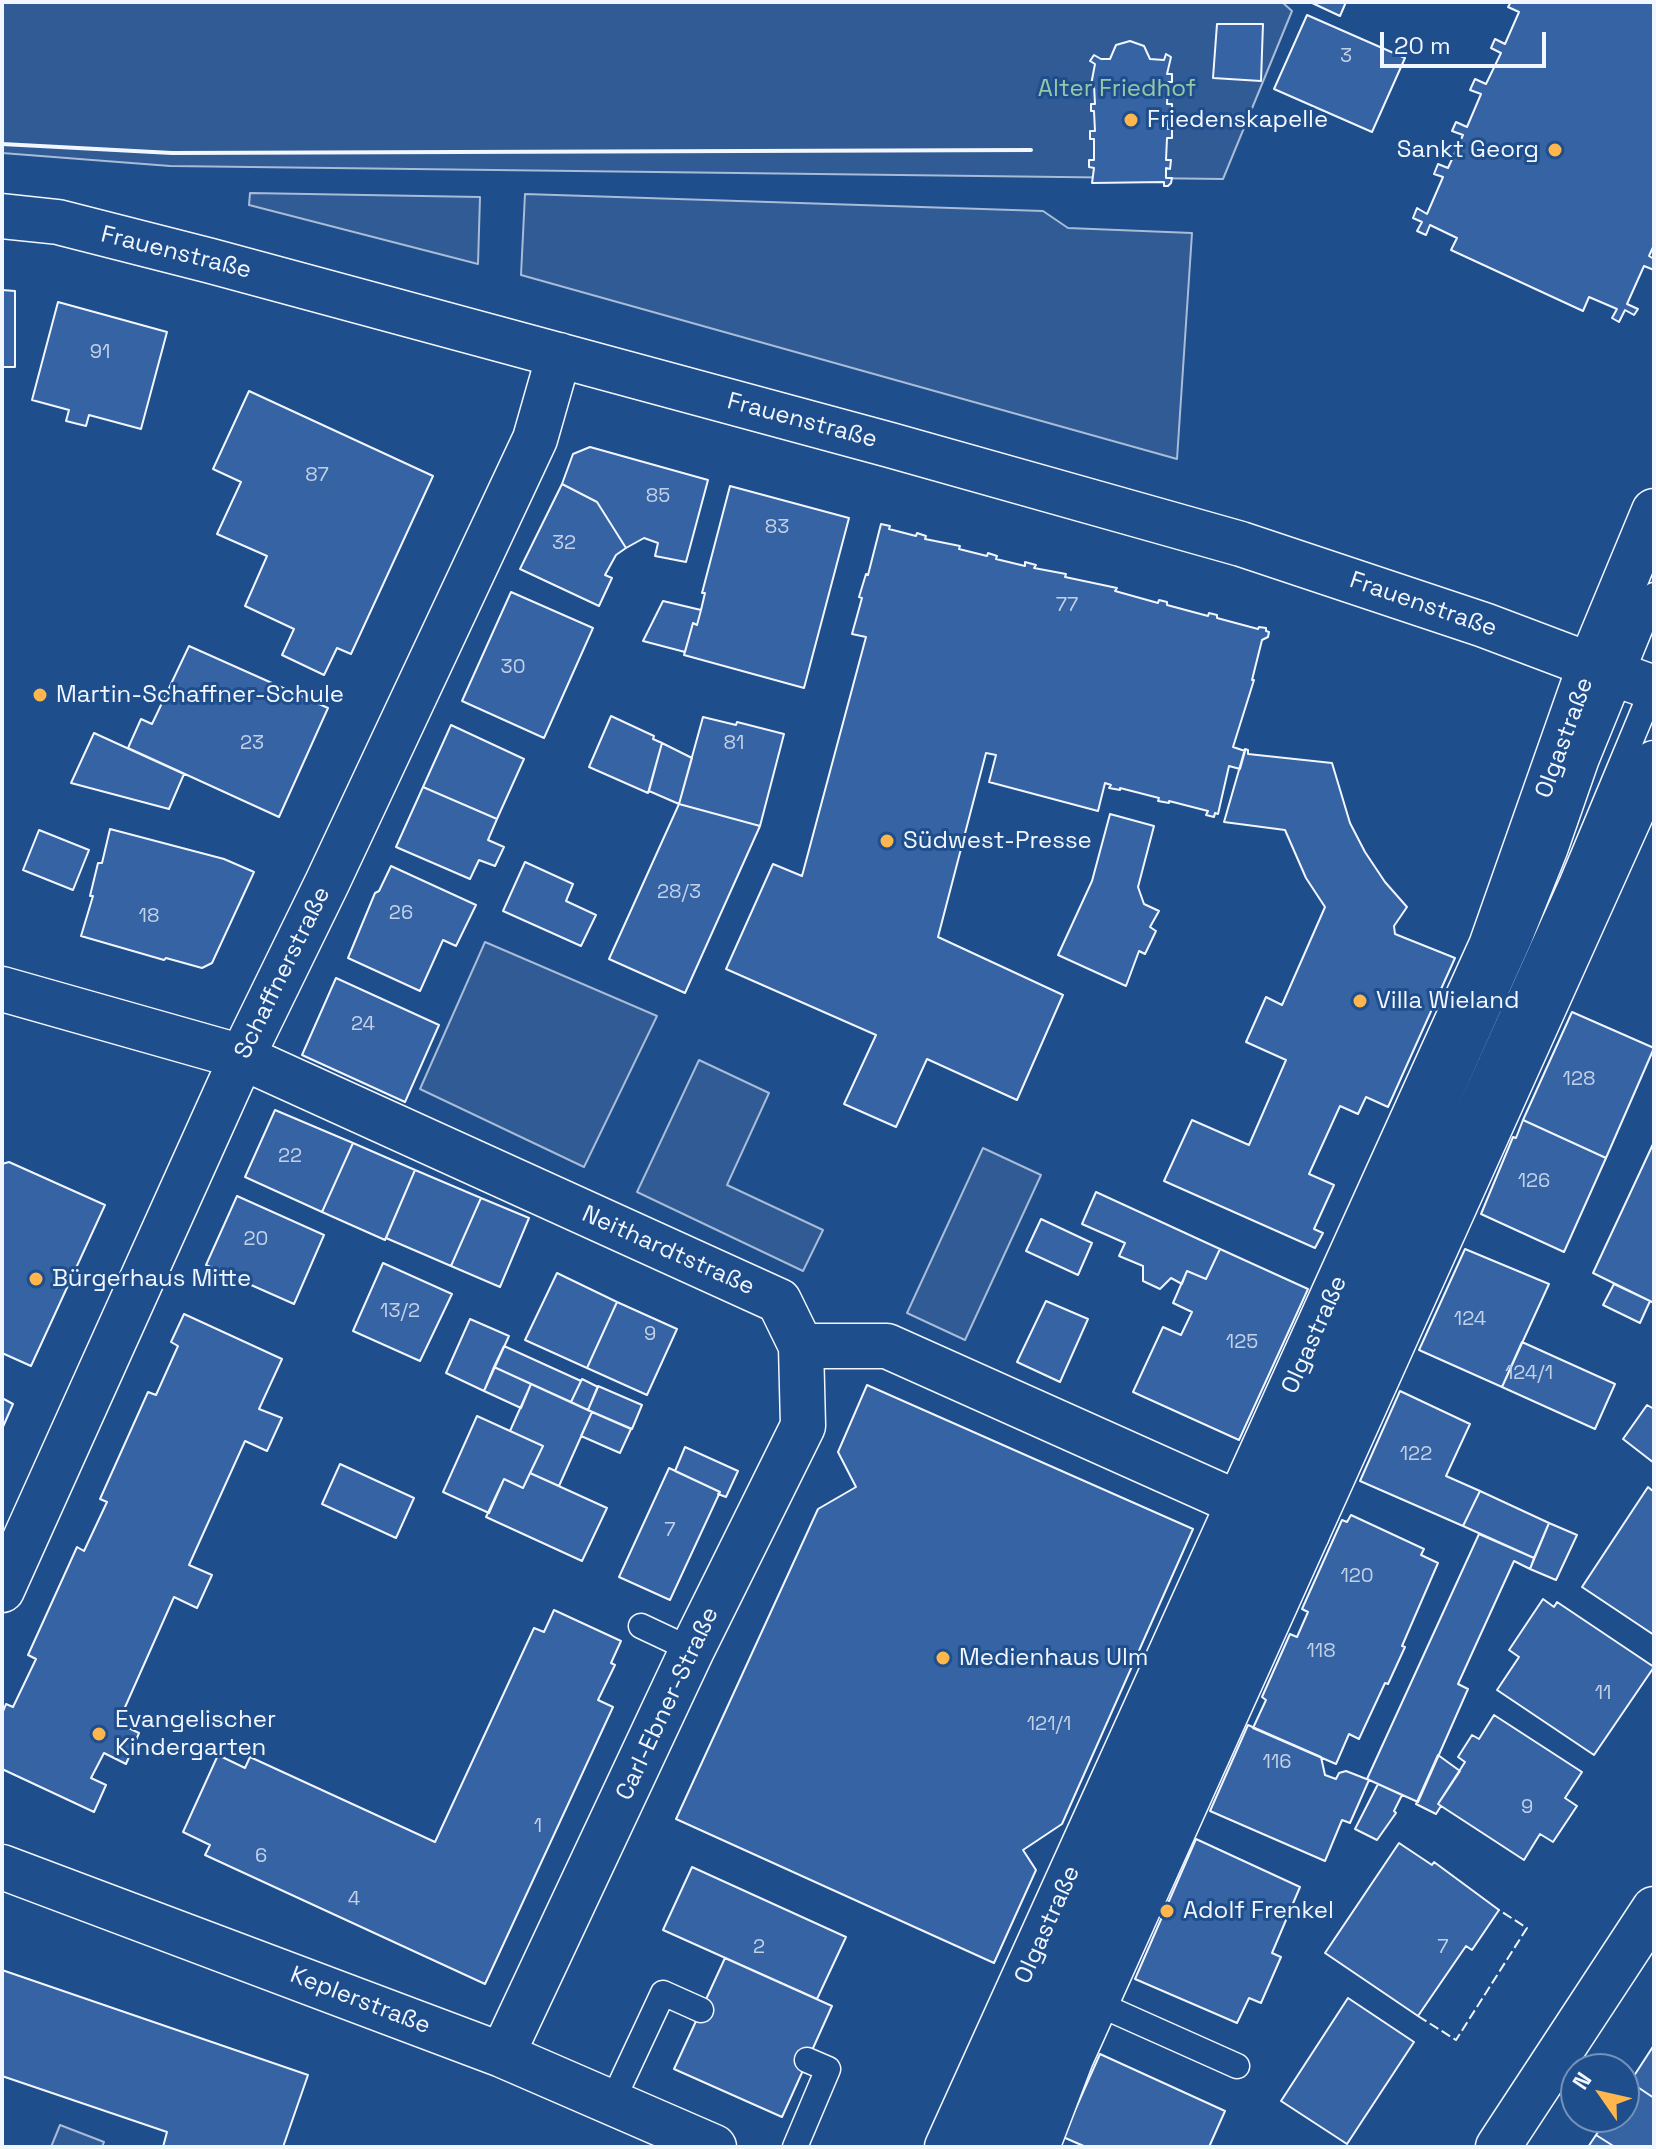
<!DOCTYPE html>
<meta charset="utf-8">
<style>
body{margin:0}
#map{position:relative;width:1656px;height:2149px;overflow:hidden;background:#1f4e8c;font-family:"Space Grotesk",sans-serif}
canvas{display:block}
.frame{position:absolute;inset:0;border:4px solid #f2f6ff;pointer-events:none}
.north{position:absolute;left:1560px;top:2053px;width:80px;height:80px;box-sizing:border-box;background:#1f4e8c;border:2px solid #7391ba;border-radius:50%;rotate:304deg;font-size:22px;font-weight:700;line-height:32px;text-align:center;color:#f2f6ff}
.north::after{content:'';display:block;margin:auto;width:28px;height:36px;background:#ffb74d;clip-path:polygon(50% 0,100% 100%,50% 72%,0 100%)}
.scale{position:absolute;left:1380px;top:32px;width:166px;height:36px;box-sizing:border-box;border:4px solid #f2f6ff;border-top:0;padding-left:10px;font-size:24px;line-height:28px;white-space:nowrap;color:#f2f6ff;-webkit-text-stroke:6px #1f4e8c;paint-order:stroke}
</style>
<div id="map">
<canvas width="1656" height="2149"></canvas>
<div class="frame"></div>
<div class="north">N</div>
<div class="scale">20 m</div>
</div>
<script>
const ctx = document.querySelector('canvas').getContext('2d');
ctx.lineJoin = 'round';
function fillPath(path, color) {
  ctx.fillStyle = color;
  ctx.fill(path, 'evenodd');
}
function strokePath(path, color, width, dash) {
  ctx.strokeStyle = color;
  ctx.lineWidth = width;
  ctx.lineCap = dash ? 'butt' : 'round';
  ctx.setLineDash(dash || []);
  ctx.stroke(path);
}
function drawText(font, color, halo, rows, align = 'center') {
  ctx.font = font + ' "Space Grotesk",sans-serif';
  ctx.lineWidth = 6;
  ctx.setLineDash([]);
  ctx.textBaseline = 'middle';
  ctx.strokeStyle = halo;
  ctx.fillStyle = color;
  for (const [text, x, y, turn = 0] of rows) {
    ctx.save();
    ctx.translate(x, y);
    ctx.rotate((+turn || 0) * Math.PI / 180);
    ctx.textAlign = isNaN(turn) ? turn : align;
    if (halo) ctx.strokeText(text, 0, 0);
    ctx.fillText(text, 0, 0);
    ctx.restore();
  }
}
const built = new Path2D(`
 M2,2H1282L1292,11L1223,179L170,166L2,153Z
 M250,193L480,197L478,264L249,205Z
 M525,194L1043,211L1068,228L1192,233L1177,459L521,275Z
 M485,942L657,1016L584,1167L420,1089Z
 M699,1060L769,1093L727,1185L823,1230L803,1271L637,1192Z
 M983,1148L1041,1175L965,1340L907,1313Z
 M60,2125L104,2142L102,2147H51Z`);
const building = new Path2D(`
 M1310,2H1346L1340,16Z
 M1511,2H1654V245L1649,256L1654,259V270L1644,266L1627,304L1638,309L1634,315L1625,310L1619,322L1612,318L1617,309L1589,297L1583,311L1451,250L1457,238L1430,225L1426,235L1417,231L1422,222L1413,218L1417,208L1427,214L1443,177L1434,174L1438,164L1448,168L1463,135L1452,131L1456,122L1467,127L1481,94L1470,90L1475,79L1486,84L1501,53L1491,48L1495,39L1505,44L1519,12L1508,7Z
 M1307,15L1405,58L1372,132L1274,89Z
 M1217,24H1263L1261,81L1213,78Z
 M1130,41L1144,46L1150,59L1164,60L1166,54L1171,57L1167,74H1172V82H1168L1167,104H1172V112H1169L1168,129H1172V138H1167L1166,160H1171L1170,169L1166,168V178H1172L1171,183L1168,186H1164V182L1092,183L1094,168L1089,167V160H1094V139H1090V131H1095L1094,111H1091V104H1095L1094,85H1091L1095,64L1090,61L1094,55L1101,59H1110L1116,45Z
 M2,290L15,291V367H2Z
 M58,302L167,332L141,429L89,415L86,426L66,421L69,410L32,400Z
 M249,391L433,476L351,654L337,648L324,675L282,655L294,629L245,606L267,556L217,534L241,482L213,469Z
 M590,447L708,480L686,562L655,556L658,543L644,538L626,548L597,502L562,484L573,454Z
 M562,484L597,502L626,548L616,555L605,575L612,578L599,606L520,569Z
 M730,486L849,518L804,688L684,655L693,623L697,625L701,610L705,593H702Z
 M881,524L890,526L889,529L916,536L917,533L926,536L925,539L960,546L959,549L987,556L988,553L997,556L996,559L1025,566V562L1036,565L1034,568L1066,574L1065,577L1117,588L1115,591L1158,603L1159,600L1167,602V605L1208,616L1209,613L1217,615V618L1258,629L1259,627L1266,628V631L1269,632L1268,637L1262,640L1252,680H1254L1233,747L1245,751L1240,769L1229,766L1218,814L1215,813L1214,817L1206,815L1208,811L1169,801V803L1158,801L1159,798L1120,788V790L1109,788L1111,785L1105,783L1098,811L989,782L996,755L986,753L938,937L1063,995L1017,1100L927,1059L896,1127L844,1104L876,1035L726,969L773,864L802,876L866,637L852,634L862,598L859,597L866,574L868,575Z
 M511,592L593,628L544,738L462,701Z
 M663,601L701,610L697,625L693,623L685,652L643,641Z
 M189,646L328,708L279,817L128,748L141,719L152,724Z
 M611,716L654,736L653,739L662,743L648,793L589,767Z
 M703,717L736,725L737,722L784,734L760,826L679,804Z
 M451,725L524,759L497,819L423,787Z
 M94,733L184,774L169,809L71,783Z
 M662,743L692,758L679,804L649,791Z
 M1245,749L1248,750V754L1332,763L1350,823L1365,852L1385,882L1407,907L1394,926L1395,934L1455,958L1388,1107L1366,1097L1358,1114L1340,1106L1309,1174L1334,1185L1314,1229L1323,1233L1315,1248L1164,1181L1192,1120L1249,1145L1286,1060L1246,1042L1266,997L1282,1005L1325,907L1306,878L1285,830L1224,822Z
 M423,787L497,819L488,840L504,847L495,866L479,860L470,879L396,847Z
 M679,804L760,826L685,993L609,959Z
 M1110,814L1154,826L1138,887L1144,904L1159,911L1150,927L1156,931L1145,954L1139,951L1126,986L1058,955L1092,881Z
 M110,829L224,859L254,872L212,963L202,968L166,958L164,960L81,936L93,896H90L98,863H102Z
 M39,830L89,850L73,890L23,870Z
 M525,862L573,884L566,901L596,915L581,946L503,911Z
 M391,866L476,905L456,946L443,940L420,991L348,958L375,893L379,891Z
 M336,978L439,1025L405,1102L302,1055Z
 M1572,1012L1654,1048L1606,1158L1523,1120Z
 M275,1110L353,1143L322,1212L245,1177Z
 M1523,1120L1606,1158L1564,1252L1481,1214L1513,1137L1516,1138Z
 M1654,1142V1303L1593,1273Z
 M353,1143L415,1170L385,1240L322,1212Z
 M9,1162L105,1205L31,1366L2,1353V1164Z
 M415,1170L481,1198L451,1266L386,1238Z
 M1096,1192L1220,1249L1206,1279L1187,1271L1182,1284L1171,1278L1160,1289L1143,1281V1266L1119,1256L1125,1243L1082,1224Z
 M237,1196L324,1235L294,1304L206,1265Z
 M481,1198L529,1218L500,1287L451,1266Z
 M1041,1219L1092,1243L1078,1275L1026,1251Z
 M1220,1249L1308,1289L1239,1440L1133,1392L1163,1327L1181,1335L1192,1312L1173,1303L1187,1271L1206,1279Z
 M1465,1249L1549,1284L1502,1387L1419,1350Z
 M383,1263L452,1294L420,1361L353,1331Z
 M557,1273L617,1302L587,1368L525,1340Z
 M1614,1284L1650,1301L1640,1323L1603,1305Z
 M1046,1301L1088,1319L1060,1382L1017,1362Z
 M617,1302L677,1329L647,1395L587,1368Z
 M184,1314L282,1359L259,1409L282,1418L267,1451L245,1441L189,1565L212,1575L197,1608L174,1597L118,1723L139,1733L126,1764L104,1753L91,1778L106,1785L94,1812L2,1769V1714L6,1704L13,1707L36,1659L28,1655L77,1547L84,1551L107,1502L100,1499L148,1392L156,1395L178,1346L171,1342Z
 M470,1319L509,1336L484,1391L446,1373Z
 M1522,1342L1615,1384L1595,1429L1502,1387Z
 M504,1346L581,1381L571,1402L494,1367Z
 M494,1367L531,1384L521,1408L484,1391Z
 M582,1379L598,1387L588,1410L571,1402Z
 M531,1384L592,1412L559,1486L530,1473L543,1446L510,1431Z
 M867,1385L1193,1529L1062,1824L1023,1850L1036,1870L994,1963L676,1819L818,1509L856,1487L838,1452Z
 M598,1386L642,1405L632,1429L588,1410Z
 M1400,1391L1470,1424L1446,1476L1480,1491L1463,1526L1360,1481Z
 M2,1398L13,1404L2,1429Z
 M1647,1405L1654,1409V1463L1623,1439Z
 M592,1412L631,1429L620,1453L581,1436Z
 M477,1416L543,1446L523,1488L504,1479L489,1513L443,1492Z
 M685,1447L738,1471L726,1497L718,1494L720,1492L675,1471Z
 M340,1464L414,1498L396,1538L322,1504Z
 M669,1468L720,1492L670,1600L619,1577Z
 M530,1473L607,1508L582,1561L486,1517L504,1479L523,1488Z
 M1648,1487L1654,1492V1635L1582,1587Z
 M1480,1491L1549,1523L1534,1558L1463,1526Z
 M1351,1515L1424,1549L1421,1555L1438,1563L1402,1646L1405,1647L1388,1684L1385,1683L1359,1739L1349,1734L1336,1764L1253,1728L1266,1700L1262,1697L1290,1634L1297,1637L1308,1612L1302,1609L1342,1520L1347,1522Z
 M1549,1523L1577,1535L1556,1580L1530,1569Z
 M1479,1534L1534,1558L1530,1569L1514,1561L1458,1684L1468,1689L1418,1802L1367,1779Z
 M1543,1599L1554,1607L1557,1602L1654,1667L1594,1755L1497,1690L1519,1657L1509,1650Z
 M554,1610L621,1641L611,1663L615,1665L598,1700L613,1707L485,1984L205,1855L210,1845L183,1832L218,1755L245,1768L250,1757L435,1842L534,1628L544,1632Z
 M1494,1715L1582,1772L1565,1798L1577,1806L1553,1842L1540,1834L1524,1860L1438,1804L1465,1762L1458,1757L1472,1735L1479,1739Z
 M1248,1725L1321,1757L1325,1775L1336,1779L1339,1773L1346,1771L1369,1780L1350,1823L1342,1820L1325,1861L1210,1811Z
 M1438,1755L1460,1771L1438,1804L1441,1806L1436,1814L1416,1804Z
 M1378,1784L1402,1795L1394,1811L1396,1813L1377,1840L1355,1829Z
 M1196,1839L1300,1887L1272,1953L1281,1957L1261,2003L1249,1998L1237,2023L1135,1979Z
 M1399,1843L1432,1865L1434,1862L1499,1910L1472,1950L1466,1946L1418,2016L1325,1953Z
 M692,1867L846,1937L817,1999L663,1930Z
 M725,1958L832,2006L782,2117L674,2069Z
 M2,1970L308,2075L283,2147H163L167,2132L2,2076Z
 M1348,1998L1414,2042L1347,2144L1281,2101Z
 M1654,2045V2098L1630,2082Z
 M1100,2054L1225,2111L1209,2147H1086L1063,2137Z
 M1630,2082L1654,2098V2147H1615L1596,2135L1608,2117H1624V2091Z
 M1596,2135L1615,2147H1588Z`);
const lane = new Path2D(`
 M641,1626L692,1650
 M1096,2003L1237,2066
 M612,2102L663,1993L701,2010
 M795,2147L828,2069L807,2060
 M981,2147L1013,2069L1520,938L1555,851L1586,762L1654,595
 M1006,2147L1035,2075L1571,884L1654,685`);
const street = new Path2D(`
 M2,216L58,222L211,261L890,445L1241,544L1484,625L1590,665
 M2,989L242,1057L779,1301L801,1346L803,1426L692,1650L502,2055
 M801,1346H887L1307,1534
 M2,1590L242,1057L327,883L535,439L559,355
 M2,1867L502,2055L714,2147
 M1498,2147L1654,1909`);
const secondary = new Path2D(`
 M1590,665L1654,688
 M947,2147L1491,946L1590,665L1654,511
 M1037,2147L1071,2058L1654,763`);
const fence = new Path2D(`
 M1418,2016L1456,2040L1527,1928L1499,1910`);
const wall = new Path2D(`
 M2,144L172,153L1031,150`);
const markers = [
 [1131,120,8,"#ffb74d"],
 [1555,150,8,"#ffb74d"],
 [40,695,8,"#ffb74d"],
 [887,841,8,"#ffb74d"],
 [1360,1001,8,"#ffb74d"],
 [36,1279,8,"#ffb74d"],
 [943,1658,8,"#ffb74d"],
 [99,1734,8,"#ffb74d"],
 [1167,1911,8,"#ffb74d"]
];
const numberNames = [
 ["3",1346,57],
 ["91",100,353],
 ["87",317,476],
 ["85",658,497],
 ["83",777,528],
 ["32",564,544],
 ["77",1067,606],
 ["30",513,668],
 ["23",252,744],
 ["81",734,744],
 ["28/3",679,893],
 ["26",401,914],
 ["18",149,917],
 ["24",363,1025],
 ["128",1579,1080],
 ["22",290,1157],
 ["126",1534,1182],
 ["20",256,1240],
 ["13/2",400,1312],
 ["124",1470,1320],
 ["9",650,1335],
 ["125",1242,1343],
 ["124/1",1529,1374],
 ["122",1416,1455],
 ["7",670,1531],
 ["120",1357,1577],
 ["118",1321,1652],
 ["11",1603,1694],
 ["121/1",1049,1725],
 ["116",1277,1763],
 ["9",1527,1808],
 ["1",538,1827],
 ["6",261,1857],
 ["4",354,1900],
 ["2",759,1948],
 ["7",1443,1948]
];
const parkNames = [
 ["Alter Friedhof",1117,89]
];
const poiNames = [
 ["Friedenskapelle",1147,120],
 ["Sankt Georg",1539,150,"right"],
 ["Martin-Schaffner-Schule",56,695],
 ["Südwest-Presse",903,841],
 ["Villa Wieland",1376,1001],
 ["Bürgerhaus Mitte",52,1279],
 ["Medienhaus Ulm",959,1658],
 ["Evangelischer",115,1720],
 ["Kindergarten",115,1748],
 ["Adolf Frenkel",1183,1911]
];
const streetNames = [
 ["Frauenstraße",176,253,14],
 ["Frauenstraße",802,421,15],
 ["Frauenstraße",1423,605,19],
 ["Olgastraße",1565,738,-70],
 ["Schaffnerstraße",283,973,-64],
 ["Neithardtstraße",668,1251,24],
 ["Olgastraße",1315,1335,-66],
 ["Carl-Ebner-Straße",668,1704,-65],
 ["Olgastraße",1048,1925,-66],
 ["Keplerstraße",360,2001,21]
];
fillPath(built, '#305b95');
strokePath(built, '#a8bbd7', 2);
fillPath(building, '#3563a3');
strokePath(building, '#f2f6ff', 2);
strokePath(lane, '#f2f6ff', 27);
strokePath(street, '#f2f6ff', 47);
strokePath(secondary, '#f2f6ff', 47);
strokePath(lane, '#1f4e8c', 24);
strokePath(street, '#1f4e8c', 44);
strokePath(secondary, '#1f4e8c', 44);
strokePath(fence, '#f2f6ff', 2, [10, 4]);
strokePath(wall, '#f2f6ff', 4);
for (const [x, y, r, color] of markers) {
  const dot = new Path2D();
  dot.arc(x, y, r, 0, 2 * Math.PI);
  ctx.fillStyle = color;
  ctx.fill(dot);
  strokePath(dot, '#1f4e8c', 3);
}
drawText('20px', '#c3d1e8', null, numberNames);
drawText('24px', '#97c8a6', '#1f4e8c', parkNames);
drawText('24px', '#f2f6ff', '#1f4e8c', poiNames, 'left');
drawText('24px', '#f2f6ff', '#1f4e8c', streetNames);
</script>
